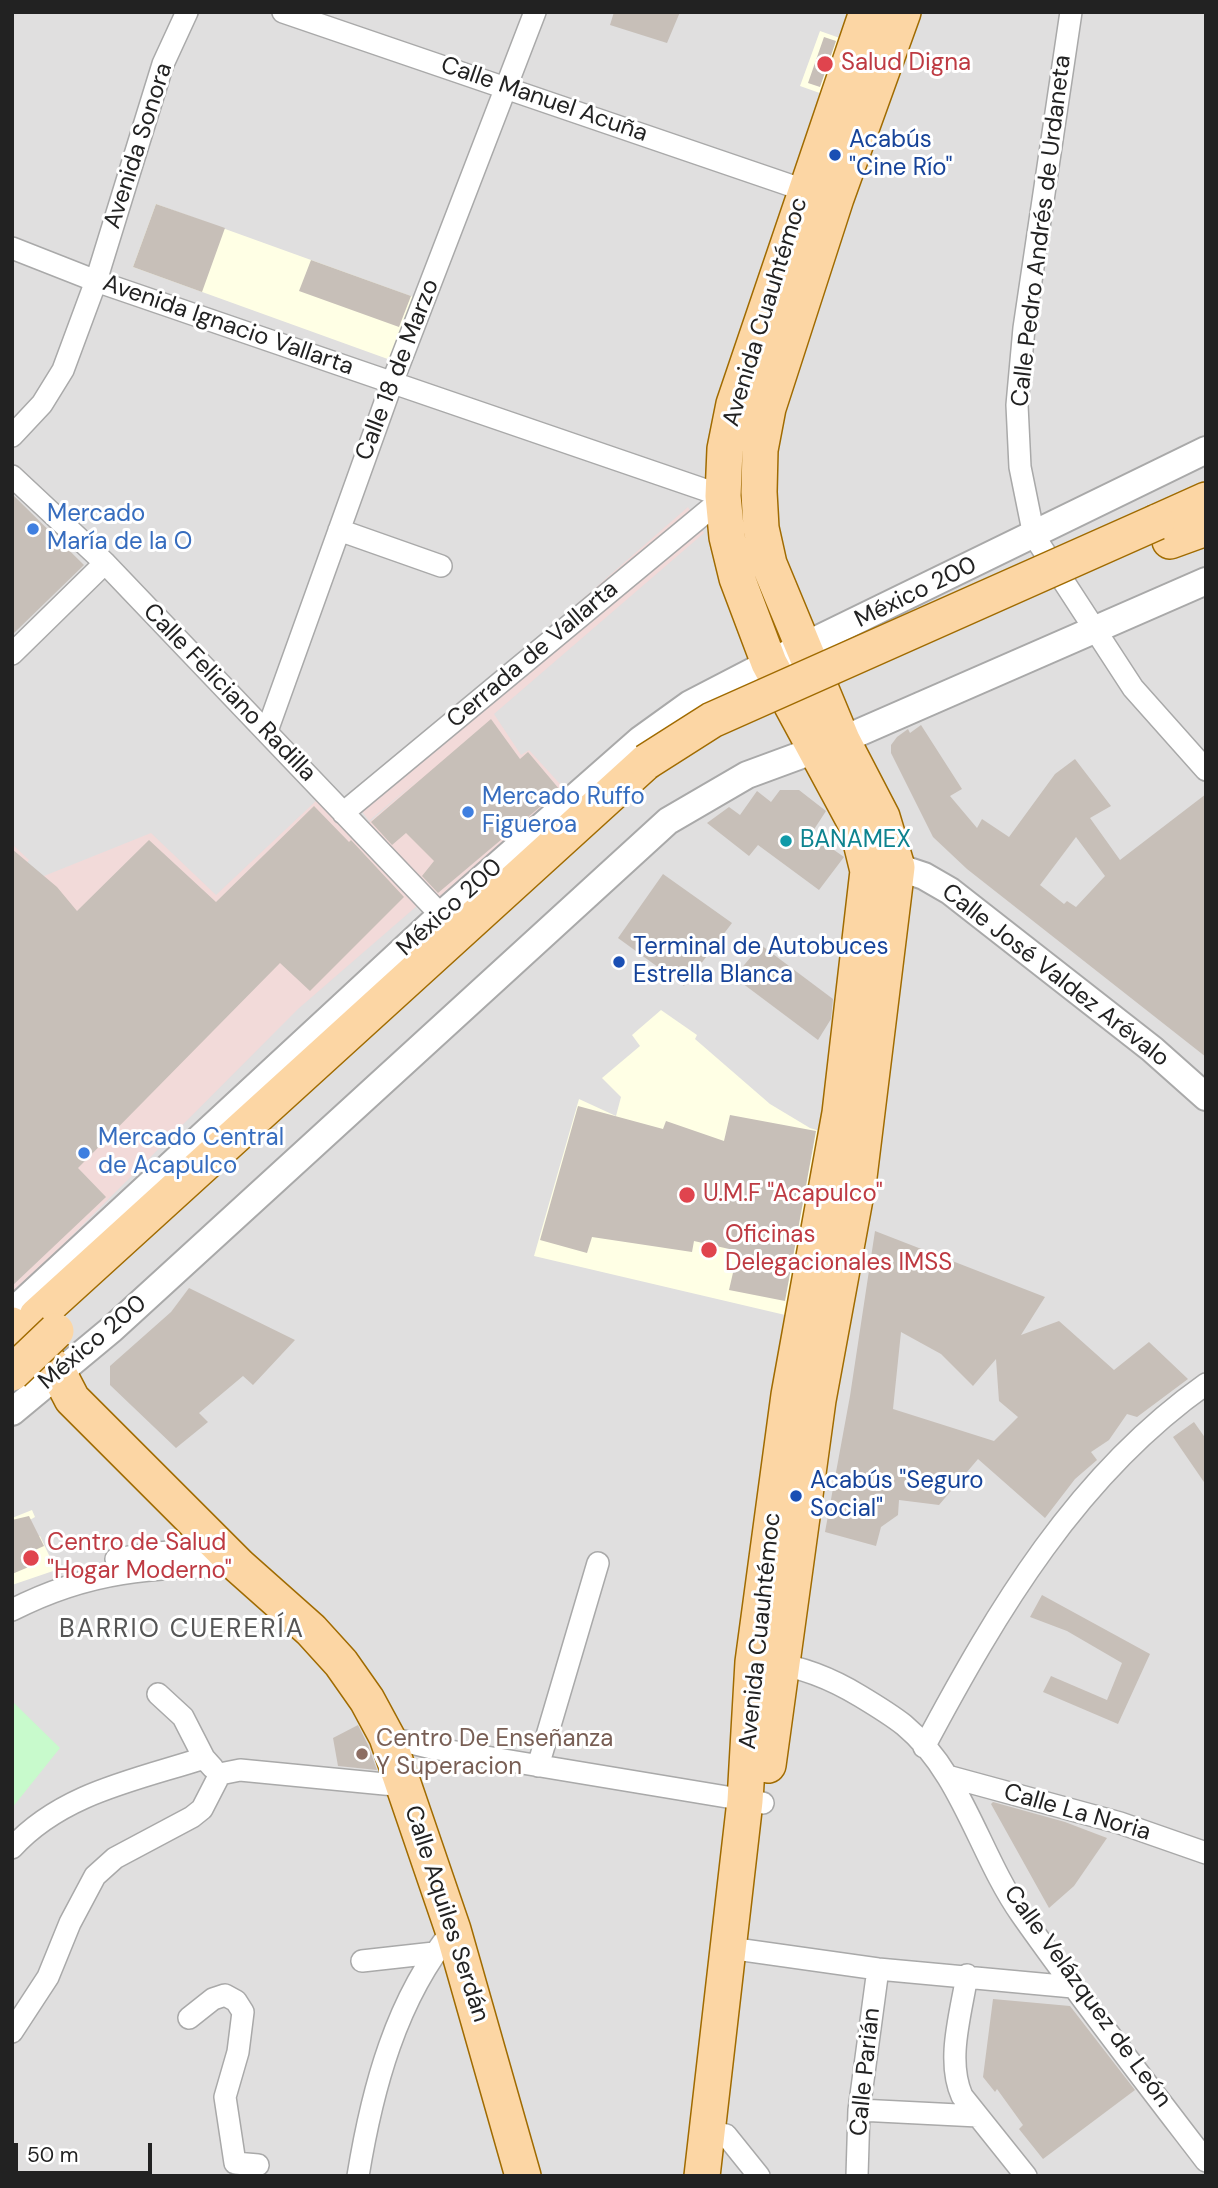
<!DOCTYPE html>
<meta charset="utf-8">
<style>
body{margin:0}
#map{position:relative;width:1218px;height:2188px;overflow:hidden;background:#f2efe9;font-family:"DM Sans",sans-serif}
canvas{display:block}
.frame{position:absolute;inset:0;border:14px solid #222;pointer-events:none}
.scale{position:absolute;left:14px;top:2143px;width:138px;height:32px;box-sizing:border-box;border:4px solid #222;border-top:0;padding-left:9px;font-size:21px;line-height:24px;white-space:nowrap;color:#222;-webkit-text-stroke:5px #fff;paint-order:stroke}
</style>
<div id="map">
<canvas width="1218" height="2188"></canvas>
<div class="frame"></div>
<div class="scale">50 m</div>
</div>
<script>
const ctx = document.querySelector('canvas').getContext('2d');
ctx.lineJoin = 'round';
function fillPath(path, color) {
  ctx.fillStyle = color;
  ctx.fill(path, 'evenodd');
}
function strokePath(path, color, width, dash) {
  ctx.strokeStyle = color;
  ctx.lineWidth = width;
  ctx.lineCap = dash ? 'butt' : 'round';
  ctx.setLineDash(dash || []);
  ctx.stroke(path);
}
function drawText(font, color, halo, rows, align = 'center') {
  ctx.font = font + ' "DM Sans",sans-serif';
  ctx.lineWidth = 6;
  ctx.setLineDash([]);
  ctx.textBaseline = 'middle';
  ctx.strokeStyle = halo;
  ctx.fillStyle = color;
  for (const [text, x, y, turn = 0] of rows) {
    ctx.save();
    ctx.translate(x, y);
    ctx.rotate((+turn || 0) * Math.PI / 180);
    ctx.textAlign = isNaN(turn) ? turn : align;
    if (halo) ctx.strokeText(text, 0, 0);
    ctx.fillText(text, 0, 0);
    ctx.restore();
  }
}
const residential = new Path2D(`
 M12,12H1206V2176H12Z`);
const commercial = new Path2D(`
 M688,507L704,533L494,714L521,755L529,750L571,796L441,908L364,827L422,776L369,821L353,799Z
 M319,798L418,905L298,1009L12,1296V844L29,860L22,869L38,882L44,876L151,833L216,895Z`);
const education = new Path2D(`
 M820,31L851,42L831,97L800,86Z
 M156,204L419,299L396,362L133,267Z
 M661,1010L697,1035L695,1039L770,1104L810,1128L833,1135L798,1318L534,1256L579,1099L616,1116L621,1097L602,1078L640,1046L632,1035Z
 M32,1510L35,1517L28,1521L34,1539L40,1536L56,1570L12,1585V1518Z`);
const park = new Path2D(`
 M12,1701L60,1748L12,1808Z`);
const building = new Path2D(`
 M614,12H680L667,43L610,25Z
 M824,37L836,41L820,87L808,83Z
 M156,204L225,228L202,292L133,267Z
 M311,260L411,296L399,327L299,291Z
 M12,494L84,565L12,635Z
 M491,719L520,759L528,752L560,790L438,893L422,876L434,861L406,833L392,845L371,822Z
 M921,725L962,789L950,796L977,828L982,819L1009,837L1055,774L1075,759L1111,806L1090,818L1120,860L1206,794V1057L967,869L933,837L891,753V745L897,737L908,729L910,733ZM1076,837L1105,876L1076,907L1067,901L1064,904L1040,885Z
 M780,790H799L826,811L811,834L844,857L819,890L758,845L749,856L707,823L729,807L740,815L757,791L771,802Z
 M314,806L349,842L351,840L404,897L310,991L280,963L78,1168L106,1197L12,1286V849L57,887L77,911L149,840L216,902Z
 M663,874L732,923L684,986L618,938Z
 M761,945L833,999L831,1019L818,1040L734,977Z
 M578,1106L663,1129L666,1121L724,1141L730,1115L816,1131L785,1301L729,1290L738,1251L694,1241L692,1252L592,1237L587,1253L540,1240Z
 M875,1231L1045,1297L1021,1335L1059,1321L1114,1370L1149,1342L1188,1379L1137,1417L1127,1414L1109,1440L1091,1452L1097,1460L1075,1479L1045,1518L978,1459L939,1505L899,1500L898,1515L881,1527L876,1546L825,1532L850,1396ZM901,1332L941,1354L973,1386L996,1359L999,1401L1018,1417L994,1441L893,1409Z
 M189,1288L295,1340L253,1385L243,1376L199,1413L208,1422L176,1448L110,1385V1366L171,1312Z
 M1194,1422L1206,1439V1485L1173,1437Z
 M29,1516L44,1546L26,1554L31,1566L12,1574V1520Z
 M1042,1595L1150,1654L1118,1724L1043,1692L1051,1676L1107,1700L1122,1663L1067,1631L1030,1617Z
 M358,1725L368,1745L377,1770L338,1766L333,1738Z
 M993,1802L1065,1822L1107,1838L1074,1886L1049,1908L991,1804Z
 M993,1999L1070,2006L1135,2090L1043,2159L1019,2129L1023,2125L997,2089L995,2092L983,2077Z`);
const minor = new Path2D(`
 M283,12L804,190
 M1071,12L1024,328L1017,405L1020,467L1034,536L1133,688L1206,770
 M12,248L96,281L723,496
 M12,436L42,404L63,370L96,281L163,64L187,12
 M12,476L105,563L441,915
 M339,530L441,566
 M12,654L105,563
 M267,731L392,383L535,12
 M343,813L723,498
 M116,1559L155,1553L222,1549
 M12,1610C92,1569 152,1568 239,1566
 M771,1663C803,1667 832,1679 860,1696C875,1705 890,1714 904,1725C962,1773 979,1854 1021,1914C1080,1998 1143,2079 1206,2161
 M158,1694L183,1717L204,1758L213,1768
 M387,1737L432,1748L763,1803
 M924,1747C997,1610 1077,1475 1206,1384
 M538,1766L598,1563
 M220,1774L240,1770L405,1786
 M947,1776L1120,1823L1206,1853
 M12,1848C62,1793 136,1780 204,1758
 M729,1948L878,1969L1073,1987
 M362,1961L434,1953
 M967,1975C961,2014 946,2060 962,2096L1026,2176
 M189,2018L213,1999L225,1995L236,2001L243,2012L238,2052L225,2097L235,2163
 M12,2032L48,1977L70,1923L95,1876L115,1858L192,1817L202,1809L220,1774
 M859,2110L978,2116
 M708,2131L726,2135L759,2176
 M235,2163L258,2165
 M358,2176C372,2090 396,1998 453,1930
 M857,2176L859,2110L878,1969`);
const tertiary = new Path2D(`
 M897,867L924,876L950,891L1152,1049L1206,1097
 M12,1312L441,915L640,740L690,704L769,663L1206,450
 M12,1412L112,1329L668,821L747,775L842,740L1206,581`);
const primary = new Path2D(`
 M1157,522L1206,500
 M1170,541L1206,528
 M37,1316L646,762
 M12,1325L58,1372L72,1399L239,1566L311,1630L341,1663L367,1700L387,1737L453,1930L523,2176
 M768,1765L818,1400L859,1177L897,867L882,817L842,740L769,564L761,528L759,492L760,450L768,408L836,198L903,12
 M702,2176L745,1801L753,1662L789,1395L840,1113L868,871L857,826L769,663L737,578L727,537L723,496L725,449L734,404L867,12`);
const primaryBridge = new Path2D(`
 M646,762L712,720L1157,522
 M12,1373L56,1331`);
const markers = [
 [825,64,9,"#e0444e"],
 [835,155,7,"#1a4fb4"],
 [33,529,7,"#3f7fe0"],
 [468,812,7,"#3f7fe0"],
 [786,841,7,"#0f9aa8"],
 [619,962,7,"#1a4fb4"],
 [84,1153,7,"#3f7fe0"],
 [687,1195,9,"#e0444e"],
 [709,1250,9,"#e0444e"],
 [796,1496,7,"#1a4fb4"],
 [31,1558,9,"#e0444e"],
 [362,1754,7,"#8d6e63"]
];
const healthNames = [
 ["Salud Digna",841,64],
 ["U.M.F \"Acapulco\"",703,1195],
 ["Oficinas",725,1236],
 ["Delegacionales IMSS",725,1264],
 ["Centro de Salud",47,1544],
 ["\"Hogar Moderno\"",47,1572]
];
const streetNames = [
 ["Calle Manuel Acuña",544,100,19],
 ["Avenida Sonora",139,146,-72],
 ["Calle Pedro Andrés de Urdaneta",1042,231,-83],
 ["Avenida Cuauhtémoc",766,312,-73],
 ["Avenida Ignacio Vallarta",228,326,19],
 ["Calle 18 de Marzo",398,370,-69],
 ["México 200",916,593,-26],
 ["Cerrada de Vallarta",533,655,-40],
 ["Calle Feliciano Radilla",229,693,46],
 ["México 200",450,908,-42],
 ["Calle José Valdez Arévalo",1055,976,38],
 ["México 200",93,1343,-40],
 ["Avenida Cuauhtémoc",761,1631,-84],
 ["Calle La Noria",1077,1813,16],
 ["Calle Aquiles Serdán",446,1914,72],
 ["Calle Velázquez de León",1087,1997,54],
 ["Calle Parián",866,2072,-84]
];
const transitNames = [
 ["Acabús",849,141],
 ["\"Cine Río\"",849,169],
 ["Terminal de Autobuces",633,948],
 ["Estrella Blanca",633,976],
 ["Acabús \"Seguro",810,1482],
 ["Social\"",810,1510]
];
const shopNames = [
 ["Mercado",47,515],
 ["María de la O",47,543],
 ["Mercado Ruffo",482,798],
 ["Figueroa",482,826],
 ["Mercado Central",98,1139],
 ["de Acapulco",98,1167]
];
const cultureNames = [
 ["BANAMEX",800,841]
];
const educationNames = [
 ["Centro De Enseñanza",376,1740],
 ["Y Superacion",376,1768]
];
const neighbourhoodNames = [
 ["BARRIO CUERERÍA",182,1630]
];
fillPath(residential, '#e0dfdf');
fillPath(commercial, '#f2dad9');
fillPath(education, '#ffffe5');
fillPath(park, '#c8facc');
fillPath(building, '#c7bfb8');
strokePath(minor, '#a9a9a9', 24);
strokePath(tertiary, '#a9a9a9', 30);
strokePath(primary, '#a06b00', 38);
strokePath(minor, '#fff', 21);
strokePath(tertiary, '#fff', 26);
strokePath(primary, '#fcd6a4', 35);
strokePath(primaryBridge, '#a06b00', 38, []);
strokePath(primaryBridge, '#fcd6a4', 35);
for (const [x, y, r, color] of markers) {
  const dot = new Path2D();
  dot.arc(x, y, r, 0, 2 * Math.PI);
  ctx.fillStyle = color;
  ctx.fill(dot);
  strokePath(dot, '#fff', 2.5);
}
drawText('24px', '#be3a42', '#fff', healthNames, 'left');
drawText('24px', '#222', '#fff', streetNames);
drawText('24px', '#164399', '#fff', transitNames, 'left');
drawText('24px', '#366cbe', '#fff', shopNames, 'left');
drawText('24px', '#0d838f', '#fff', cultureNames, 'left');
drawText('24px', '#785e54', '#fff', educationNames, 'left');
ctx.letterSpacing = '2px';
drawText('26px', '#555', '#fff', neighbourhoodNames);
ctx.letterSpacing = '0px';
</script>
